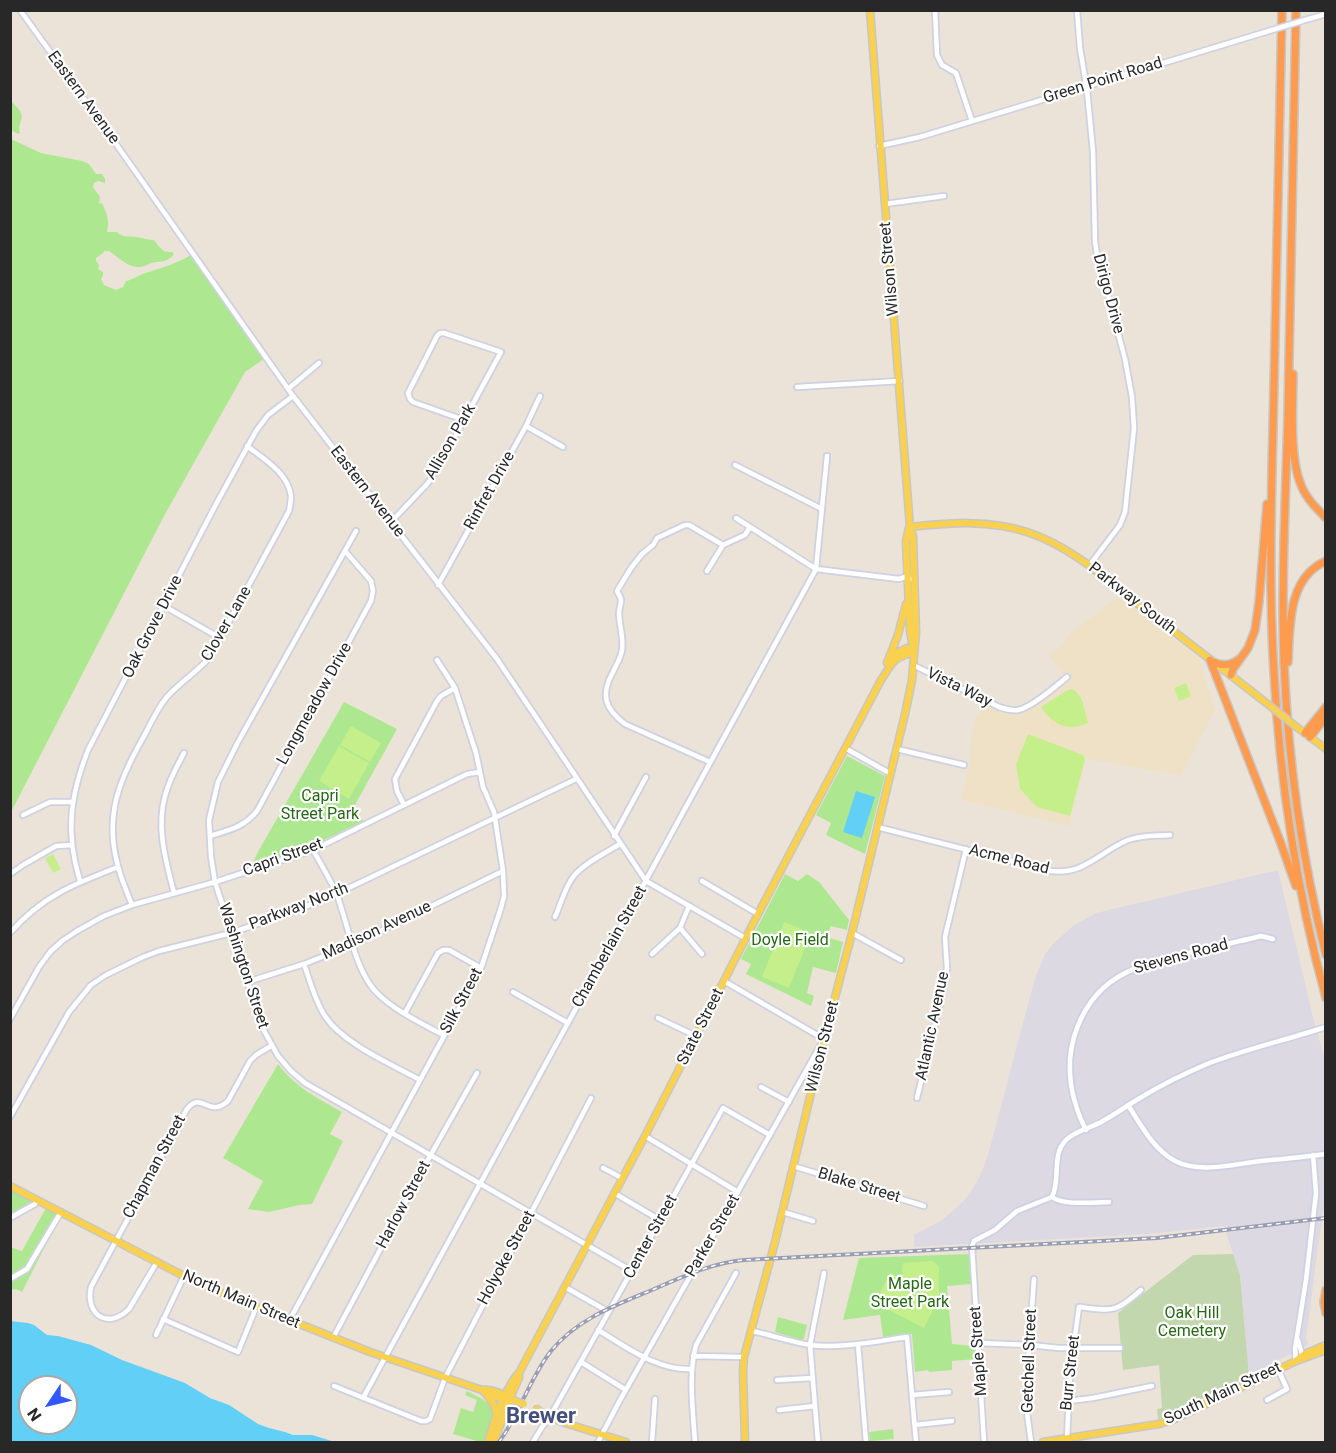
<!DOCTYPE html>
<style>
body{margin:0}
#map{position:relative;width:1336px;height:1453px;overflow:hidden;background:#ece3d8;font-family:Roboto,sans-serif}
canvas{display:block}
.frame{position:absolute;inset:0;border:12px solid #282828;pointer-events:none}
.north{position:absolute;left:18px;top:1375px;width:60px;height:60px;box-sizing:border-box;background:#fff;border:2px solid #a9a9a9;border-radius:50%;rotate:235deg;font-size:16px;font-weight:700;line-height:24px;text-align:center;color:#282828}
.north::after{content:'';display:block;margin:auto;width:21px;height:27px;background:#3158ff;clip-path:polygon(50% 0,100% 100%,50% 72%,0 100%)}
</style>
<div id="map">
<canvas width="1336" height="1453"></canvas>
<div class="frame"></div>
<div class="north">N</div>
</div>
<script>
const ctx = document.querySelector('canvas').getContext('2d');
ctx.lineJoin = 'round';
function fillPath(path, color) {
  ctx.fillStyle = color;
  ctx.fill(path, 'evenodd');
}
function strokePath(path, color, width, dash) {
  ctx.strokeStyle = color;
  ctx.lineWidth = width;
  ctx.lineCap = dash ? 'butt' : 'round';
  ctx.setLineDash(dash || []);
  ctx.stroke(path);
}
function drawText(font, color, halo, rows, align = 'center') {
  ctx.font = font + ' Roboto,sans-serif';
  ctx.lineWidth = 4.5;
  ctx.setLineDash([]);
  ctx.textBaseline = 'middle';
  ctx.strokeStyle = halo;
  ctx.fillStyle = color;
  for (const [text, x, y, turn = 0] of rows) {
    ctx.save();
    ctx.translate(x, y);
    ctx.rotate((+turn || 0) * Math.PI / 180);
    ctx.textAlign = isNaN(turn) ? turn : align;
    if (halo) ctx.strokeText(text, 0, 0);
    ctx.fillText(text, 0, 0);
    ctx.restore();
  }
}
const industrial = new Path2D(`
 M1278,870L1314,1021L1325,1060V1210L1323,1211L1306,1339L1308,1345L1249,1375L1240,1275L1224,1226L1148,1234L914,1247V1235L942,1220L959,1206L970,1193L980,1176L988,1155L1035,978L1045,954L1053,944L1073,926L1096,913Z`);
const education = new Path2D(`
 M1119,596L1199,658L1215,710L1181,775L1086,759L1069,826L961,800L970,761L969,748L975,720L984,705L1004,713L1012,714L1022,713L1035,706L1068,681L1049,655L1064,644L1067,636Z`);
const green = new Path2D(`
 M11,100C13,104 19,108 21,113C24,119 17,124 20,133L18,134L11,130Z
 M11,139L41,153L82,161L89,164L96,174H102L105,179V183L98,181L94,183L93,187L100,197L99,204L102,203L107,215L108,224L107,232H117C123,238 129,236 137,237C143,238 148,240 154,240C160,247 162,253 172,252L174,254C169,261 165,261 157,262C151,262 145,267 139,267C128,268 117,256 109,251H104L103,253L96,258V261L99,265L98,269L103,272V276L101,279L104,285L116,290L123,287L126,281C133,280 138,275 145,273C162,268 175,264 191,255L264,359L245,372L164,516L11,812Z
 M344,702L397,729L351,812L364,821L311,846L250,868L259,850Z
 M847,756L885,776L865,854L826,835L831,823L816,815Z
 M785,874L798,881L807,874L819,882L849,920L847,930L831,926L826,937L843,942L836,973L813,967L807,993L814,996L811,1006L746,974L751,964L741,959Z
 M278,1064C295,1087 317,1098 342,1112L330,1134L343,1141L312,1204L299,1205L269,1212L248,1209L263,1181L223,1158Z
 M11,1190L32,1201L11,1214Z
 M46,1208L61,1215L22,1292L19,1290L11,1289L10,1247L22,1251Z
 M969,1254L972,1284L947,1286L952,1344L975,1346L976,1359L952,1361V1370L929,1372L928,1370L915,1372L912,1334L883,1337L880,1315L843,1320L859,1258Z
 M778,1317L807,1325L804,1338L802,1340L775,1332Z
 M467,1391C503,1409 493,1409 485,1442H480L453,1434L461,1408L473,1412L477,1400L465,1395Z
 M893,1429L894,1439L870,1441L869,1432Z`);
const cemetery = new Path2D(`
 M1233,1254L1240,1275L1249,1375L1162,1419L1158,1420L1157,1409L1162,1408L1159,1365L1123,1370L1118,1313L1193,1255Z`);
const pitch = new Path2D(`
 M1186,683L1191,696L1179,701L1174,688Z
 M1072,689C1084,695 1085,712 1088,723C1066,732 1054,725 1041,707L1066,691Z
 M351,726L381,743L370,762L340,745Z
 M1028,734L1083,755L1085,759L1070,816L1037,807L1020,789L1016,765Z
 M339,746L369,763L349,799L319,781Z
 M53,854L61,869L53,873L45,858Z
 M784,922L811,933L789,988L762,977Z
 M933,1261L939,1267V1295L937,1296L939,1298L924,1328L875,1303L890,1273L903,1279L902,1269L903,1263Z`);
const water = new Path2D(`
 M856,791L875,797L862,838L843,832Z
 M10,1321L28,1323L34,1325L47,1335L58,1336L91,1345L122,1360L185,1383L210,1398L229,1405L258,1424L269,1428L285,1432L293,1435H312L335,1442H11ZM30,1387H66V1423H30Z`);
const minor = new Path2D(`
 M20,10L95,114L293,396L497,659L646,881L745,938
 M935,10L937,55L942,65L956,73L972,121
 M1077,10L1080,48L1087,90L1093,151L1095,242L1097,255L1125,359L1132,397L1134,428L1125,512L1120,525L1089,566
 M1305,20L1326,14
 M879,146L920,137L1272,30
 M885,204L944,196
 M797,387L900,381
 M288,389L319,363
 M526,426L563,447
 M735,465L822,509
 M736,518L816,569L899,579L905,577L910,579
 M390,523L428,483L438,468L501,352L444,333H440L437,336L408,393L410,399L413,402L464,420
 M356,531L238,742L218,782L209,820L211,857L215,882L262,1027L278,1056L291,1071L305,1083L632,1271
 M723,545L745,535L750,527
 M707,571L723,545
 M438,585L526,426L540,396
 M164,606L220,638
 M913,665L999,707C1005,709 1011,711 1018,710C1031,708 1056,686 1067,677
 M845,748L891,774
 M897,749L964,765
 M710,762L625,724C605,709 600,695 613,672C616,665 621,658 622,650C624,638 619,625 619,613C620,601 624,603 617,591L631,568L642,554L653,545L657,538L685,525H689L723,545
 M404,805L397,791L395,779L437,701L441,696L455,688
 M23,815L50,802H73
 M877,827L1051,871C1085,875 1099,852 1128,840C1141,835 1157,836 1170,835
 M210,836C229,830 243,828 257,811L371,601L373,591L371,581L345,551
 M614,836L646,777
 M313,850C321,864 330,879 337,895C348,924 355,971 377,993C395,1011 421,1023 443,1035
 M10,874L23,865L56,846L72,845
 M80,881C65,832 70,797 88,750L215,506L256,431L268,415L293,396
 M702,881L758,914
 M174,893C166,861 156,829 165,796C169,780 177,766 184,753
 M132,905C127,892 121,879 118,866C104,817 119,780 143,738C150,725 157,709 166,698C179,683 197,672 210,657L289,511C290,506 291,501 291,496C288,473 264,459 247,446
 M555,917C561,904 564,889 573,877C583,864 605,853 620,844
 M680,928L702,954
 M10,933C42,896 74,884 118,867
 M852,933L901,960
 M652,954L680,928L689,906
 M304,964C310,981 315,1001 325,1016C342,1043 391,1064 420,1080
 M247,982L304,964L352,945L503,871
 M513,992L568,1023
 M405,1013L438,953L443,950H449L481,968
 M658,1018L696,1036
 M10,1019L39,967L50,952L62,941L77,931L104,916L132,905L215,882L313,850L467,774L480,772
 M761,1087L789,1102
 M917,1098L945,983L947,968L945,937L966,849
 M1128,1105C1141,1125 1153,1149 1175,1161C1201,1174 1234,1164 1261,1161C1283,1159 1304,1157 1326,1154
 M10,1117L69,1012L91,985L106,975L143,957L159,951L231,933L295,911L336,894L576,779
 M1086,1130C1071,1101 1065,1068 1074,1037C1092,977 1135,965 1189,953C1213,947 1237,942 1261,936L1273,939
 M645,1136L738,1192
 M793,1166L924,1206
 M603,1168L622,1178
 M614,1193L660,1220
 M1052,1197C1064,1206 1094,1202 1109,1202
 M783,1212L813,1221
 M10,1218L35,1204L37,1200
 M157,1262L129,1309C108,1330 85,1315 91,1287L187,1109C202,1090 208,1119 228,1101L250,1061L256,1055L271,1046
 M10,1279L27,1269L61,1212
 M565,1287L609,1312
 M163,1319L238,1352L256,1308
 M289,1321L481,968L501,908L504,896L503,871L495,818L494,812L483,787L476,753L455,688L437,660
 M598,1330C626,1347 658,1371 692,1369
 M752,1331C771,1335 791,1342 810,1345C839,1349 878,1341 907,1337L916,1442
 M156,1335L184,1276
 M333,1338L430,1156L477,1073
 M1298,1340L1303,1358
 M978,1343L1030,1345L1059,1348H1120
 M858,1344L866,1442
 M693,1356L744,1357
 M1296,1361L1295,1349L1306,1280L1316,1193L1313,1155
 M581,1362L626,1390
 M777,1380L812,1378
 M334,1386L421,1421H426L430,1419L445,1378L591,1098
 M912,1395L949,1392
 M363,1398L816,569L827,456
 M1267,1400L1287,1389L1278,1369
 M1068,1401L1093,1398L1152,1386
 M779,1410L815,1406
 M552,1413L723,1108L770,1135
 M915,1425L952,1421
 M1067,1439L1070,1372L1079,1307C1114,1311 1115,1313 1141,1290
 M533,1442L544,1424L552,1418
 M598,1442L619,1402L824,1039L724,981
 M652,1442L655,1399
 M695,1442C693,1411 688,1375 696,1345L736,1273
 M818,1442L810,1345L824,1273
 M984,1442L972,1246L974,1241L995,1230L1017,1211L1052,1197C1061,1180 1051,1155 1066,1140C1075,1131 1091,1128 1103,1121C1117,1113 1131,1103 1145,1095C1165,1083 1186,1073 1207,1064C1246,1049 1286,1040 1326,1027
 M1031,1442L1027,1413L1026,1392L1034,1279`);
const major = new Path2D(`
 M910,527C950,523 988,519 1027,532C1070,546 1104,577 1138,604C1181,637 1223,669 1265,702
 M909,528L906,541L910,631L913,646
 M891,658L896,653L907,648L914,652
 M887,663L898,635L906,604
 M1298,728L1326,749
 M10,1186L184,1276L229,1296L370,1352L482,1390C495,1388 508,1398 520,1403
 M1297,1360L1305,1354L1326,1345
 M482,1390L486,1394L506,1399
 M486,1394L494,1405L497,1416
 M537,1409L545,1415L565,1423L626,1442
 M488,1442C493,1424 506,1386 519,1373L645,1136L758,914L881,680C894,662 890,659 914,652
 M494,1442L510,1398L519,1378V1374
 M745,1442L743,1372L744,1357L775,1242L824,1039L852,933L905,714L912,680L916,632L913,537L910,527C898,355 882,183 870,10
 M1043,1442L1159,1424L1173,1420L1296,1361L1326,1350`);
const highway = new Path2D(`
 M1282,10C1279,135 1277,260 1274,384C1272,481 1268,577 1274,673C1280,783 1297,892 1326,998
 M1296,10C1293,144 1291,277 1288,411C1286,495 1281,579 1284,663C1288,761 1302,860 1326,955
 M1293,374C1293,406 1289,457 1301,485C1306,498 1316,508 1326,518
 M1210,660L1280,841L1296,886
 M1213,662C1222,666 1230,666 1238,660
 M1288,662C1290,627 1287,578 1326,561
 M1231,675L1233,669L1248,648L1255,630L1259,602L1267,504
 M1305,733L1326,707
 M1310,737L1326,717
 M1326,1290L1324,1302L1326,1313`);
const rail = new Path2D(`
 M499,1442C520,1414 529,1379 551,1351C577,1319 616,1305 652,1290C682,1277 711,1263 744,1260L1157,1238L1326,1218`);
const minorBridge = new Path2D(`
 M1272,30L1305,20`);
const majorBridge = new Path2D(`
 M1265,702L1298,728
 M520,1403L524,1404`);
const streetNames = [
 ["Green Point Road",1103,81,-17],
 ["Eastern Avenue",83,98,54],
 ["Wilson Street",890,269,-95],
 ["Dirigo Drive",1108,294,75],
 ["Allison Park",451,442,-60],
 ["Rinfret Drive",490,491,-61],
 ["Eastern Avenue",367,492,52],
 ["Parkway South",1132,599,38],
 ["Clover Lane",227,624,-60],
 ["Oak Grove Drive",153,627,-63],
 ["Vista Way",959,688,26],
 ["Longmeadow Drive",315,704,-61],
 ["Capri Street",283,858,-20],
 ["Acme Road",1009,860,14],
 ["Parkway North",299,907,-21],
 ["Madison Avenue",377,931,-25],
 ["Chamberlain Street",610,947,-61],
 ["Stevens Road",1181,957,-15],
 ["Washington Street",243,966,72],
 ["Silk Street",462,1001,-62],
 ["Atlantic Avenue",933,1026,-78],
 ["State Street",701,1027,-63],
 ["Wilson Street",823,1047,-76],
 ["Chapman Street",155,1167,-62],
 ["Blake Street",859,1186,17],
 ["Harlow Street",404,1205,-62],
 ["Parker Street",713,1236,-60],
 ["Center Street",651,1237,-61],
 ["Holyoke Street",507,1258,-62],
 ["North Main Street",241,1300,23],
 ["Maple Street",979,1351,-94],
 ["Getchell Street",1030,1361,-88],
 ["Burr Street",1071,1373,-84],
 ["South Main Street",1223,1394,-25]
];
const parkNames = [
 ["Capri",320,797],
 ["Street Park",320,815],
 ["Doyle Field",790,941],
 ["Maple",910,1285],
 ["Street Park",910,1303],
 ["Oak Hill",1192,1314],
 ["Cemetery",1192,1332]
];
const districtNames = [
 ["Brewer",541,1417]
];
fillPath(industrial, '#dcd9e3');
fillPath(education, '#efe1c5');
fillPath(green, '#ade78f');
fillPath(cemetery, '#c2d7ad');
fillPath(pitch, '#c4ef8a');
fillPath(water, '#62cff6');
strokePath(minor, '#cdd1e2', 8);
strokePath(major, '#c7c7c7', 9);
strokePath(highway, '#c7c7c7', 10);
strokePath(minor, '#fff', 4.5);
strokePath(major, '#fad14e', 6);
strokePath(highway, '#ff9b4f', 7);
strokePath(rail, '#9a9eb4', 4);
strokePath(rail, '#fff', 1.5, [4.5]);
strokePath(minorBridge, '#cdd1e2', 8, []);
strokePath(majorBridge, '#c7c7c7', 9, []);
strokePath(minorBridge, '#fff', 4.5);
strokePath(majorBridge, '#fad14e', 6);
drawText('16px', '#282828', '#fff', streetNames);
drawText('16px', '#266814', '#fff', parkNames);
drawText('bold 22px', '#454f7b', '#fff', districtNames);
</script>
